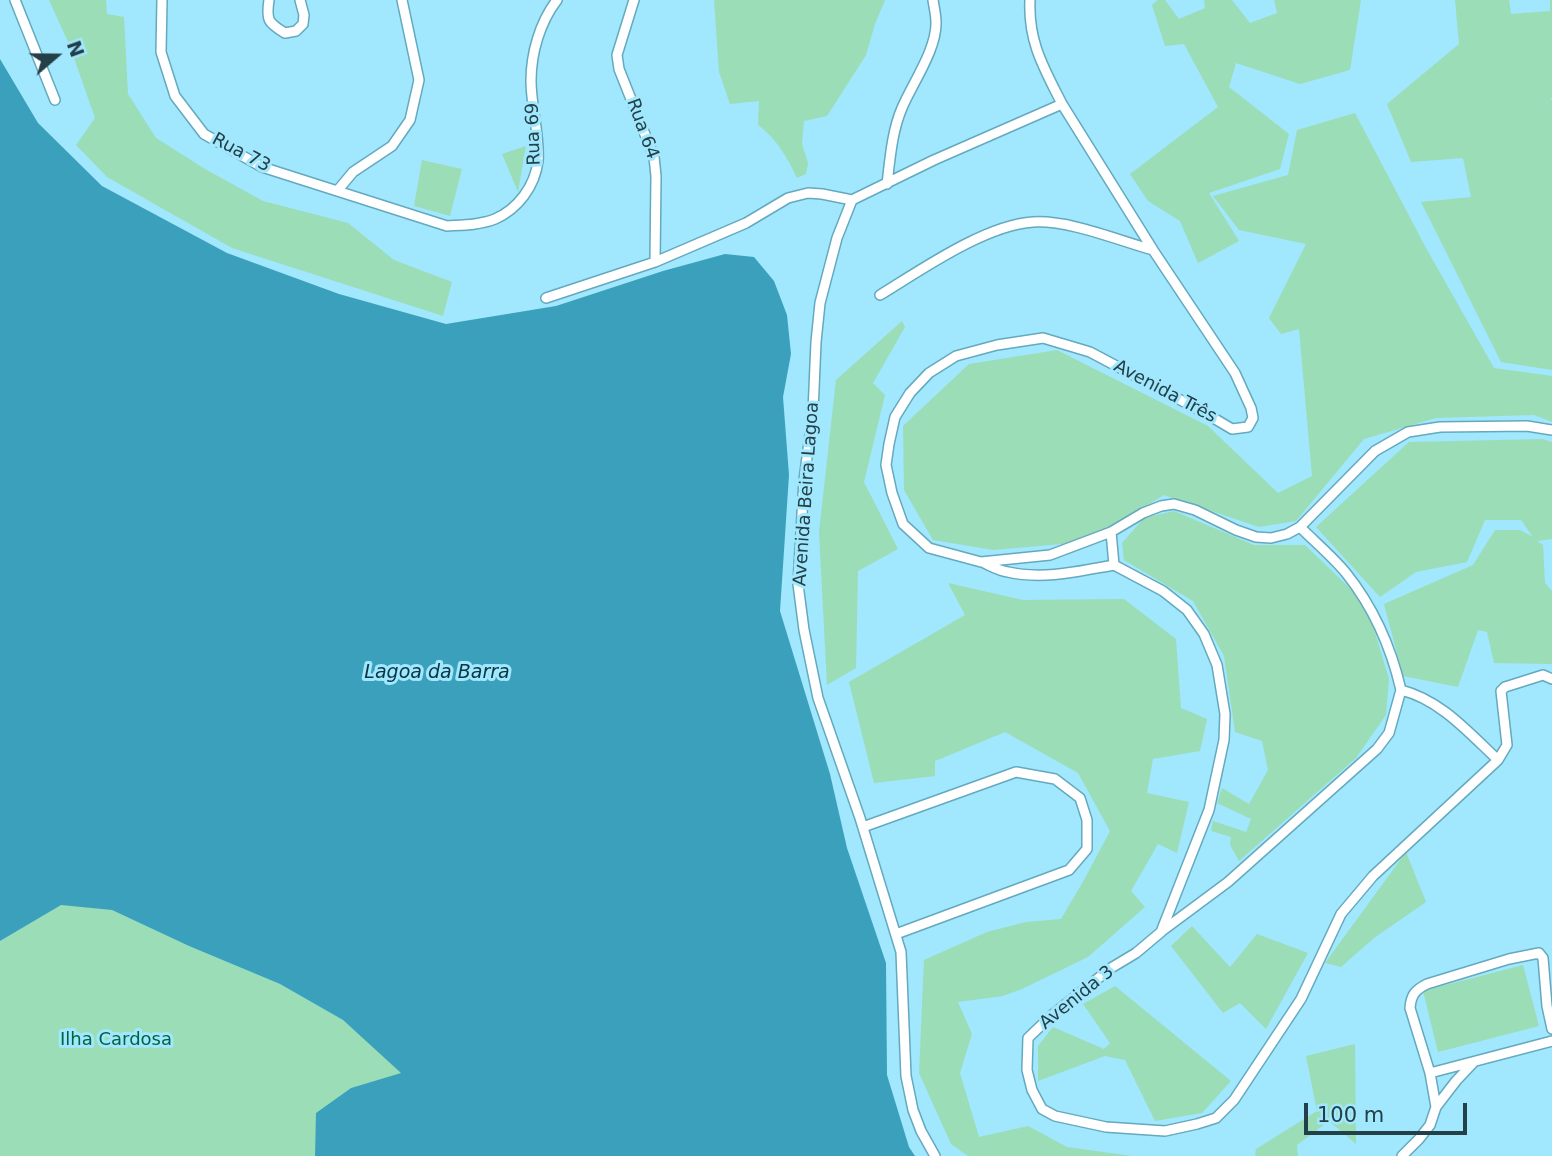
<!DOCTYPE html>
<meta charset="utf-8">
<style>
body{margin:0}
#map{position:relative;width:1552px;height:1156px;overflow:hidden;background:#a1e7fd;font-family:"DejaVu Sans",sans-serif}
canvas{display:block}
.north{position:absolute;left:21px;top:21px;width:70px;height:70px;-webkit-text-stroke:5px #a1e7fd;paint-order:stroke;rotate:70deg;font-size:19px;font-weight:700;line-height:28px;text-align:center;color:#234049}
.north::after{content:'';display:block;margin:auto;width:24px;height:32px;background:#234049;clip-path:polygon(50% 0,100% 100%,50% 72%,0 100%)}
.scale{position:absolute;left:1304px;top:1103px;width:163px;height:32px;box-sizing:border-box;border:4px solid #234049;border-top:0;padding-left:9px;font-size:21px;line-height:24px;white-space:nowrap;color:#234049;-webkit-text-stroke:5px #a1e7fd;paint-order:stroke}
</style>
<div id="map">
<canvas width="1552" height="1156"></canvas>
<div class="north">N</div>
<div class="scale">100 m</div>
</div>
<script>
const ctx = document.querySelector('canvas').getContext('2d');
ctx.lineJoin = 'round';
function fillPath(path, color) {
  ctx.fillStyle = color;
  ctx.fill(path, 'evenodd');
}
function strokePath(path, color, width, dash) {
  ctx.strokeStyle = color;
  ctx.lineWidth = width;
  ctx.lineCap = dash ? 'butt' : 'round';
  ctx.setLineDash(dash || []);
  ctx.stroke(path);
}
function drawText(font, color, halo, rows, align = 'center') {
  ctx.font = font + ' "DejaVu Sans",sans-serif';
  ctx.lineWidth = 6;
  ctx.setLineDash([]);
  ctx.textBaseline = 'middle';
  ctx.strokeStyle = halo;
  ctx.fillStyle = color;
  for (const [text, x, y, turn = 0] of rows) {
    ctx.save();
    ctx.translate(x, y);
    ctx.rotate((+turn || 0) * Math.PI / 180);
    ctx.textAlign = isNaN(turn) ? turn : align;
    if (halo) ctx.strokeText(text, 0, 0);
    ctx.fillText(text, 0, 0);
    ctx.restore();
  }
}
const green = new Path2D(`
 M49,0H106L107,14L124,17L128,94L156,138L205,169L263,201L348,223L394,260L452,282L443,316L232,248L107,177L76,145L95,118L69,44Z
 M714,0H885L875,24L866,55L827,116L804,121L802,144L808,163L806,174L797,178C787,157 777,139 758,125L759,101L730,104L719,72Z
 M1158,0H1165L1179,19L1205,8L1204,0H1232L1250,23L1277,13L1274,0H1361L1350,70L1300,84L1236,63L1229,87L1289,134L1280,169L1209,193L1239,241L1198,263L1180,221L1148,201L1130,174L1218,107L1184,44L1165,46L1152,5Z
 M1455,0H1509L1511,14L1550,11V0H1552V97L1551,99L1552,101V370L1501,362L1421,202L1471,197L1463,158L1411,162L1387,104L1459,44Z
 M1355,113L1426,248L1494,368L1552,376V422L1534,415L1436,418L1364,439L1296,521L1259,527L1164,495L1085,542L993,550L933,540L904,490L903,426L969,364L1057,350L1208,426L1278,493L1312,476L1299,329L1281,334L1269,318L1306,244L1239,230L1213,196L1288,175L1297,130Z
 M526,146L518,192L502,154Z
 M422,160L462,169L450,216L414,206Z
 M902,321L905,327L873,383L885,395L864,482L898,549L858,571L856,668L827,685L819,532L836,380Z
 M1543,439L1552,442V539L1537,541L1543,545L1545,583L1552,591V664L1494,663L1487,632L1478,630L1458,687L1403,676L1384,604L1473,565L1495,530H1520L1533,537L1521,520H1485L1467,562L1416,572L1380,597L1316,527L1409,442Z
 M1174,511L1254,545H1305L1357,595L1374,629L1389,679L1386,715L1356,758L1239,861L1230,845L1231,837L1211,831L1213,821L1246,832L1251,819L1217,803L1222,788L1249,804L1268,770L1262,741L1235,732L1224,656L1193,601L1124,560L1122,543L1144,518Z
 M948,583L1023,600L1124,599L1176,639L1181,708L1207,719L1200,751L1153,759L1147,793L1189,802L1177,853L1158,844L1131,891L1145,907L1088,957L1022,989L1003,996L958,1002L972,1034L960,1073L979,1137L1028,1126L1067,1147L1132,1156H968L951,1144L919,1073L924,960L987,932L1026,922L1061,919L1084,880L1110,831L1078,773L1005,732L935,761V776L874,783L849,682L965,615Z
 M1406,852L1426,902L1374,938L1341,967L1325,963Z
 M61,904L112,910L189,946L280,984L343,1020L402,1073L351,1088L317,1113L315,1156H0V941Z
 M1192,926L1230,967L1257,934L1308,953L1266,1029L1240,1003L1223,1013L1171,946Z
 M1523,965L1539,1026L1438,1052L1423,991Z
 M1115,986L1231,1081L1202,1113L1155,1121L1125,1060L1105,1056L1038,1081V1046L1053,1027L1104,1049L1110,1043L1083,1004Z
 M1355,1044L1356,1144L1329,1121L1297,1145L1298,1156H1255L1256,1149L1317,1111L1306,1056Z`);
const water = new Path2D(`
 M0,59L38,123L102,186L227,253L339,294L446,324L556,306L663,271L725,254L754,257L774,281L787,315L791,354L783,397L789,475L780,611L830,774L847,848L886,963L887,1075L909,1147L915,1156H315L316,1113L351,1088L401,1073L343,1020L280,984L189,946L112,910L61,905L0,941Z`);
const street = new Path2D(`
 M15,0L55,100
 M162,0L161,52L175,96L204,134L262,167L447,226C463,225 480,225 495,219C518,209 535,186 538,161C540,137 531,106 531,81C531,53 540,22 557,0
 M269,0C266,20 268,23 285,33L296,31L303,24L304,15L300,0
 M634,0L617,55L619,69L654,157L656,176L655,262
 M1062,104L1153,250L1235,373L1251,408L1253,418L1248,427L1232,429L1205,413L1090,352L1043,338L997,345L956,356L929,373L910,393L895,417L889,444L886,465L892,493L903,524L929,548L981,562L1050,555L1111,532L1143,513L1161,506L1174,504L1195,510L1236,530L1256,537L1271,538L1287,534L1300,527L1375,451L1408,432L1440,427L1527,426L1552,430
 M887,184C890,159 892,131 902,108C912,84 937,49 936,22C936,15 934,7 933,0
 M338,190L353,172L392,146L410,120L419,80L402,0
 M880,295C921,270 985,225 1033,222C1070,220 1117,240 1153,250
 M546,298L655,262L746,223L788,198L808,193L822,194L852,200
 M1300,527C1315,542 1333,557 1346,573C1374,608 1391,647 1401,690
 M1111,532L1114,565L1163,591L1187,610L1204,634L1217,665L1225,714L1224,740L1209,810L1161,932L1136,953L1111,968L1051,1016L1028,1038L1027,1070L1032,1090L1042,1109L1055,1116L1106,1127L1165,1131L1197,1124L1216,1118L1234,1100L1301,999L1341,914L1373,876L1498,760L1507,745L1501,691L1505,687L1543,675L1552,679
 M982,562C991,566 999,571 1008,572C1043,580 1080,571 1114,565
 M863,827L1016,772L1055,779L1080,798L1087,820V849L1069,870L896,934
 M1162,931L1228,882L1377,749L1389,733L1401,690C1441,700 1469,733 1498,760
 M1430,1073L1552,1041
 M1436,1107L1456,1081L1473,1063
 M935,1156L921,1131L913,1110L906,1076L901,952L860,818L818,698L804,630L798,584L804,480L813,412L816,342L820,303L837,238L852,200L934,160L1062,104C1044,68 1028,42 1030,0
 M1402,1156L1419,1139L1430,1125L1436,1107L1430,1073L1410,1008C1411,995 1415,990 1427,984L1509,959L1539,953L1543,958L1547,1006L1552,1029`);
const streetNames = [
 ["Rua 64",642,129,70],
 ["Rua 69",534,134,-92],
 ["Rua 73",241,153,28],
 ["Avenida Três",1165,392,28],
 ["Avenida Beira Lagoa",807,494,-86],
 ["Avenida 3",1077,998,-39]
];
const parkNames = [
 ["Ilha Cardosa",116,1040]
];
const waterNames = [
 ["Lagoa da Barra",437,673]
];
fillPath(green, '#9bddb7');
fillPath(water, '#3ba0bb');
strokePath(street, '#64a9be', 12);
strokePath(street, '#fff', 9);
drawText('18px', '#234049', '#a1e7fd', streetNames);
drawText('18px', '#00653e', '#a1e7fd', parkNames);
drawText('italic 19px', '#093743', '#a1e7fd', waterNames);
</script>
